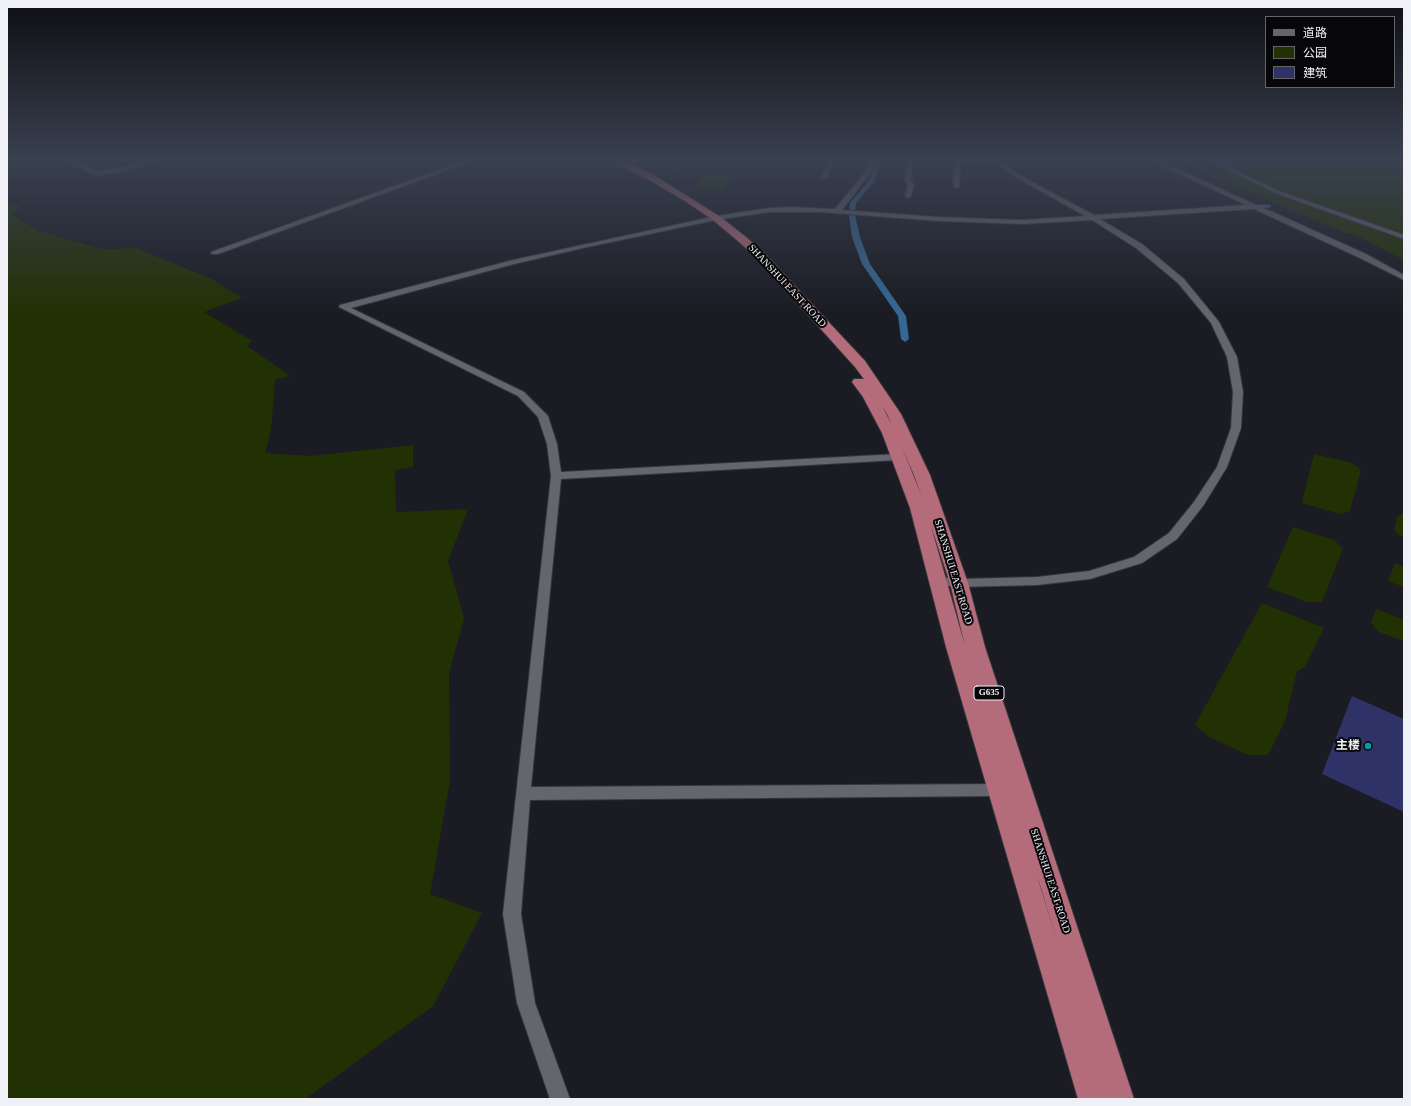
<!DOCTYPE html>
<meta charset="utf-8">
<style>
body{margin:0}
#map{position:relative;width:1411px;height:1106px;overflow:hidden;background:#1b1c23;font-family:"Times New Roman","Noto Sans SC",serif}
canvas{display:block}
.frame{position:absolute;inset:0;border:8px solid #f0f1f6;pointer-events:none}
.legend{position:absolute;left:1265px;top:16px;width:130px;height:72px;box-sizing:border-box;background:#070709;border:1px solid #646568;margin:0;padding:5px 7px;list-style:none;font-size:12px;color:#f0f1f6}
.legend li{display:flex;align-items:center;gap:8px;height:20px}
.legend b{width:20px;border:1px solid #646568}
</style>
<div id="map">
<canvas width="1411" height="1106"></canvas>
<div class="frame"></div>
<ul class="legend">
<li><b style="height:5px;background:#64656d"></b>道路</li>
<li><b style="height:11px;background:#223103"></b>公园</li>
<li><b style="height:11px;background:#2f3267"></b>建筑</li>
</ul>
</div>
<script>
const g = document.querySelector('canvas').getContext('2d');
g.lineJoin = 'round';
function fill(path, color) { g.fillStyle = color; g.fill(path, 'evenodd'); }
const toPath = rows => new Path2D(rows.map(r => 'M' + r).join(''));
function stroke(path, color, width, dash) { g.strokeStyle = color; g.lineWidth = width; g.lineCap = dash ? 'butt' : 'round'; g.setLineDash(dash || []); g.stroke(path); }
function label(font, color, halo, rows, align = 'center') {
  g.font = font + ' "Times New Roman","Noto Sans SC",serif'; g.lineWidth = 4; g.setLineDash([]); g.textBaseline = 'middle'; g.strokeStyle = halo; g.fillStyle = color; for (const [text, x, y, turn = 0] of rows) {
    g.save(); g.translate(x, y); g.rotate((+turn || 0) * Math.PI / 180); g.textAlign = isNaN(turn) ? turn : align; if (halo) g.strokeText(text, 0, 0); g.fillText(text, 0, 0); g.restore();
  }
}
const green = toPath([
 [657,159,662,159,659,162,659,164,670,167,683,166,691,159,698,159,688,168,674,170,655,166,653,165,654,162],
 [1175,159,1404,159,1404,260,1357,236,1346,233,1281,206],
 [707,171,736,174,722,191,692,189],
 [7,202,21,207,10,214,39,231,105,250,133,247,212,279,242,298,204,312,252,341,247,346,290,376,275,380,271,430,265,453,311,456,413,445,413,467,395,470,396,512,468,509,448,561,464,618,449,674,450,780,430,894,482,913,433,1006,305,1099,7,1099],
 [1314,454,1352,463,1361,470,1350,511,1340,514,1302,503],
 [1404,512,1404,537,1397,534,1394,529,1397,517],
 [1293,527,1334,540,1343,548,1322,602,1307,602,1267,587],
 [1395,563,1404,566,1404,587,1388,581],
 [1262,603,1324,628,1305,667,1297,671,1285,721,1268,755,1248,755,1209,737,1195,725],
 [1376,609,1404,620,1404,641,1379,632,1371,623]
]);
const canal = toPath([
 [872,159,878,159,880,165,874,182,856,203,855,215,860,237,870,264,906,316,909,339,905,342,901,339,898,316,862,264,852,237,849,215,850,203,868,182,874,165,872,159]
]);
const building = toPath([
 [1352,696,1404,719,1404,812,1322,774]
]);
const minor = toPath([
 [63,159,71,159,94,170,99,171,121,168,153,159,164,159,121,172,99,175,90,173,63,159],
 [469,159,478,159,218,254,212,254,211,252,469,159],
 [632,159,641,159,622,167,617,166,632,159],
 [829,159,835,159,827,178,822,179,821,178,829,159],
 [867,159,873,159,874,161,871,172,842,210,938,217,1023,220,1085,216,1017,178,994,163,961,162,959,187,954,188,953,175,955,161,937,159,997,159,1021,176,1094,215,1246,205,1147,159,1156,159,1256,205,1270,205,1270,207,1264,208,1366,254,1404,275,1404,280,1360,258,1254,209,1100,219,1142,244,1184,279,1219,322,1237,357,1243,392,1241,428,1227,467,1203,506,1177,539,1142,563,1090,579,1037,585,959,587,939,585,935,584,933,581,935,578,939,577,959,579,1037,577,1089,571,1134,557,1169,533,1194,502,1217,467,1231,428,1233,392,1227,357,1211,323,1178,283,1136,248,1092,220,1023,224,938,221,821,212,769,212,716,220,583,248,514,264,351,308,524,392,548,416,557,444,561,472,898,454,903,457,898,460,561,479,531,787,999,784,1005,785,1007,790,1005,795,999,796,530,800,521,914,535,1003,570,1099,550,1099,517,1003,503,914,551,476,547,444,538,417,518,396,339,307,340,305,513,260,716,216,769,208,792,207,835,209,865,172,867,159],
 [907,159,913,159,911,180,914,186,911,196,908,198,905,196,908,186,905,180,907,159],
 [1205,159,1213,159,1279,191,1404,235,1404,239,1275,193,1205,159]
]);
const highway = toPath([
 [609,159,620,159,657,177,719,216,746,237,765,254,865,361,901,414,930,475,968,583,985,647,1134,1099,1078,1099,946,647,910,508,882,433,863,397,852,382,854,379,864,379,855,367,757,258,738,241,713,220,685,201,651,181,609,159],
 [882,406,887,414,892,425,882,406],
 [902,447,914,475,922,497,902,447],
 [930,523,950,583,965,646,930,523],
 [1036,873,1041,888,1058,944,1036,873]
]);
const markers = [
 [1368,746,4,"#0f9aa8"]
];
const shields = [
 [989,693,30]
];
const shieldNames = [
 ["G635",989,693]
];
const streetNames = [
 ["SHANSHUI EAST ROAD",787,286,47],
 ["SHANSHUI EAST ROAD",953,572,73],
 ["SHANSHUI EAST ROAD",1050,881,72]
];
const nearPoinames = [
 ["主楼",1360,746]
];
fill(green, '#223103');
fill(canal, '#356794');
fill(building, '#2f3267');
stroke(minor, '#35363b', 2);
stroke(highway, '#35363b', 2);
fill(minor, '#64656d');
fill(highway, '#b46c7a');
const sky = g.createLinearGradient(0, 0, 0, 314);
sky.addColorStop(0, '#0f0f13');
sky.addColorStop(0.51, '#394050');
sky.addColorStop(1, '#39405000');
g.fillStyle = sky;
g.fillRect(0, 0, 1411, 314);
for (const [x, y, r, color] of markers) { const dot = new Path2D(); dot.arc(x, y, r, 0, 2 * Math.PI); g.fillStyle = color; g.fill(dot); stroke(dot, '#070709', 1.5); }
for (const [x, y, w] of shields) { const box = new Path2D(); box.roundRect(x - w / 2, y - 7, w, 14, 3); g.fillStyle = '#070709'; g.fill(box); stroke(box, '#f0f1f6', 1); }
label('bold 9px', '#f0f1f6', null, shieldNames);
label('10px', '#f0f1f6', '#070709', streetNames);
label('bold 12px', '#f0f1f6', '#070709', nearPoinames, 'right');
</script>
